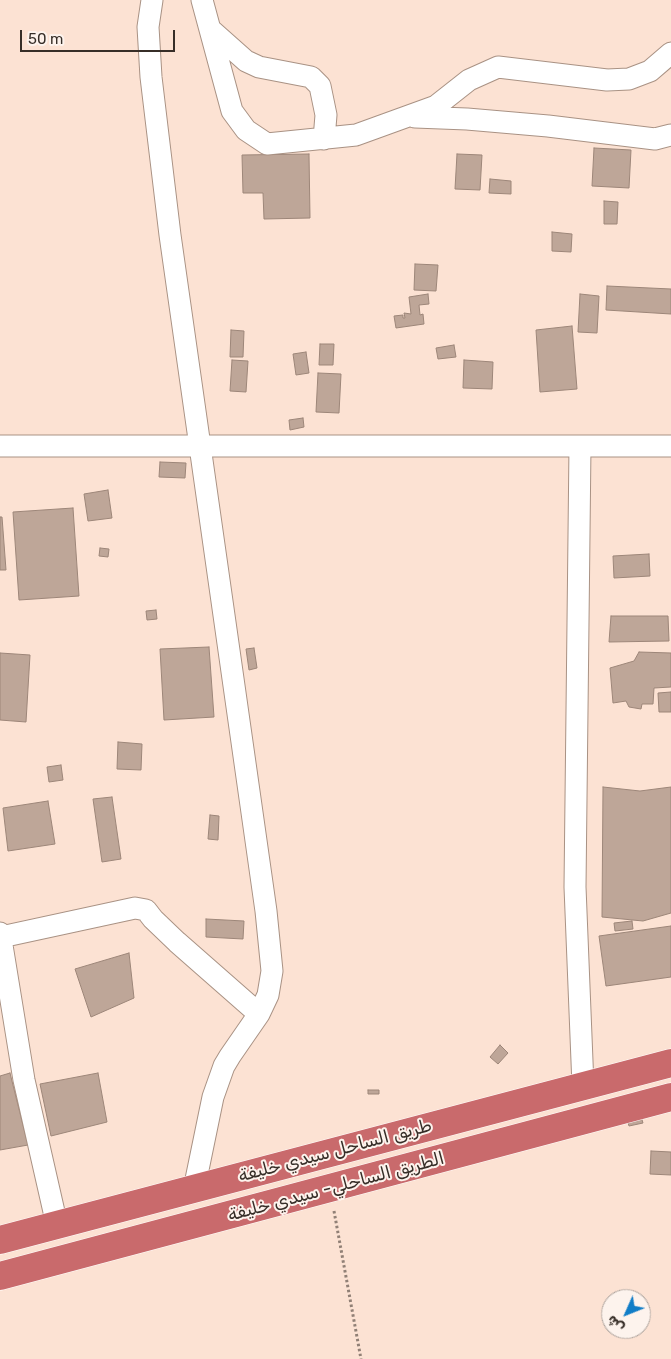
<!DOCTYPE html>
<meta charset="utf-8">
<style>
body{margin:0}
#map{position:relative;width:671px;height:1359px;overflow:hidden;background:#fce2d3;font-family:Rubik,Cairo,sans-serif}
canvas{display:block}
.north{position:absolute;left:601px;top:1289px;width:50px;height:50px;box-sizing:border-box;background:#fdf3ed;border:1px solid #aea49e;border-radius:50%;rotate:226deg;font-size:14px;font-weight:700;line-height:20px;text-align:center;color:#372e28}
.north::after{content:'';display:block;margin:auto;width:18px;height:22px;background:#117dc7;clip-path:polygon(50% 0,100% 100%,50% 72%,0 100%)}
.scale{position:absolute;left:20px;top:30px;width:155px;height:22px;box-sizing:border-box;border:2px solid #372e28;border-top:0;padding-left:6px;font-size:15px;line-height:18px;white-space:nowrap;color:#372e28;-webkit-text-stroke:4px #fdf3ed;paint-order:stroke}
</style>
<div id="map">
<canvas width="671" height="1359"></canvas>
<div class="north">ش</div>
<div class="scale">50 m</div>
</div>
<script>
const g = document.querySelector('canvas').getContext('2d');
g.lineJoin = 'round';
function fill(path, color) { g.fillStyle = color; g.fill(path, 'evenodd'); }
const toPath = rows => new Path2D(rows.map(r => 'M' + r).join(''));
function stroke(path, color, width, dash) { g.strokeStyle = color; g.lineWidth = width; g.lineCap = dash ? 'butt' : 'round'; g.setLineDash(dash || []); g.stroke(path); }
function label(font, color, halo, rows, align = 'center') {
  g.font = font + ' Rubik,Cairo,sans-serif'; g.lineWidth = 4; g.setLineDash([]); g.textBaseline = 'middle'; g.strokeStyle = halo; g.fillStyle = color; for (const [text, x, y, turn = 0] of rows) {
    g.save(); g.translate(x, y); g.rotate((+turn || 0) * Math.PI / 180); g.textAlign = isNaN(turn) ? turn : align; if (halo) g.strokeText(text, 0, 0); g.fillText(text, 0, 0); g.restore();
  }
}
const building = toPath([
 [594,148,631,150,629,188,592,186,594,148],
 [309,154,310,218,264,219,263,193,243,193,242,155,309,154],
 [457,154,482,155,480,190,455,189,457,154],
 [490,179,511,181,511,194,489,193,490,179],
 [604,201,618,202,617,224,604,224,604,201],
 [552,232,572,234,571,252,552,251,552,232],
 [415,264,438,265,436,291,414,290,415,264],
 [607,286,671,289,671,314,606,310,607,286],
 [428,294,429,304,419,305,420,315,423,314,424,324,396,328,394,316,403,315,403,318,405,318,404,313,411,314,409,297,428,294],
 [580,294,599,296,597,333,578,332,580,294],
 [572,326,577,389,540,392,536,330,572,326],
 [231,330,244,331,243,357,230,357,231,330],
 [320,344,334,344,333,365,319,365,320,344],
 [454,345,456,357,438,359,436,348,454,345],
 [306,352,309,373,296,375,293,354,306,352],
 [232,360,248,361,246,392,230,391,232,360],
 [464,360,493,362,492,389,463,388,464,360],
 [318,373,341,374,339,413,316,412,318,373],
 [303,418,304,427,290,430,289,420,303,418],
 [160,462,186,463,185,478,159,477,160,462],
 [108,490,112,518,88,521,84,494,108,490],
 [73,508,79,596,19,600,13,512,73,508],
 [0,517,2,517,6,570,0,570,0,517],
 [100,548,109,549,108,557,99,556,100,548],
 [649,554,650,576,614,578,613,556,649,554],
 [156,610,157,619,147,620,146,611,156,610],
 [611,616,668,616,669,641,609,642,611,616],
 [209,647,214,717,164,720,160,649,209,647],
 [254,648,257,668,249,670,246,649,254,648],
 [639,652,671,653,671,687,654,688,653,704,642,704,641,709,629,707,626,701,613,703,610,668,634,661,639,652],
 [0,653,30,655,26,722,0,720,0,653],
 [671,692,671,712,659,712,658,693,671,692],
 [118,742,142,744,141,770,117,769,118,742],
 [61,765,63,780,49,782,47,767,61,765],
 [603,787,640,791,671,787,671,913,643,921,602,917,603,787],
 [112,797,121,859,102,862,93,799,112,797],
 [48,801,55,844,8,851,3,808,48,801],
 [210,815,219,816,218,840,208,839,210,815],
 [206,919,244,921,243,939,206,937,206,919],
 [632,921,633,929,615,931,614,923,632,921],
 [671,926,671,977,606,986,599,936,671,926],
 [129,953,134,998,91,1017,75,969,129,953],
 [500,1045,508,1053,498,1064,490,1057,500,1045],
 [10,1073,28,1145,0,1150,0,1076,10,1073],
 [98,1073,107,1122,51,1136,40,1084,98,1073],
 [368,1090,379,1090,379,1094,368,1094,368,1090],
 [640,1113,643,1123,629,1126,626,1116,640,1113],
 [651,1151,671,1152,671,1175,650,1174,651,1151]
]);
const path = toPath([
 [334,1211,361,1359]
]);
const minor = toPath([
 [152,0,148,27,151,77,170,235,266,911,272,971,268,995,259,1014,230,1056,224,1066,213,1097,194,1189],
 [202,0,232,111,246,130,267,144,356,135,436,106,469,80,498,67,607,80,629,79,650,71,671,53],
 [210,29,246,61,259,67,311,77,320,86,326,115,324,139],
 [415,117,467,119,548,126,655,139,671,135],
 [0,446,671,446],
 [580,446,575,887,583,1086],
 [0,933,24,1080,57,1225],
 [1,937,135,908,146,910,153,919,177,942,259,1014]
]);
const highway = toPath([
 [0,1240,671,1063],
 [0,1276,671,1097]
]);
const streetNames = [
 ["طريق الساحل سيدي خليفة",335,1151,-15],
 ["الطريق الساحلي- سيدي خليفة",336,1187,-15]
];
fill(building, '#bea698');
stroke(building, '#9d8679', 1);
stroke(minor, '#a99284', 23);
stroke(highway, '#fff', 29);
stroke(path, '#918076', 3, [2.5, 2.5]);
stroke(minor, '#fff', 21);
stroke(highway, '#c96a6c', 28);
label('18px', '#372e28', '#fdf3ed', streetNames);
</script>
